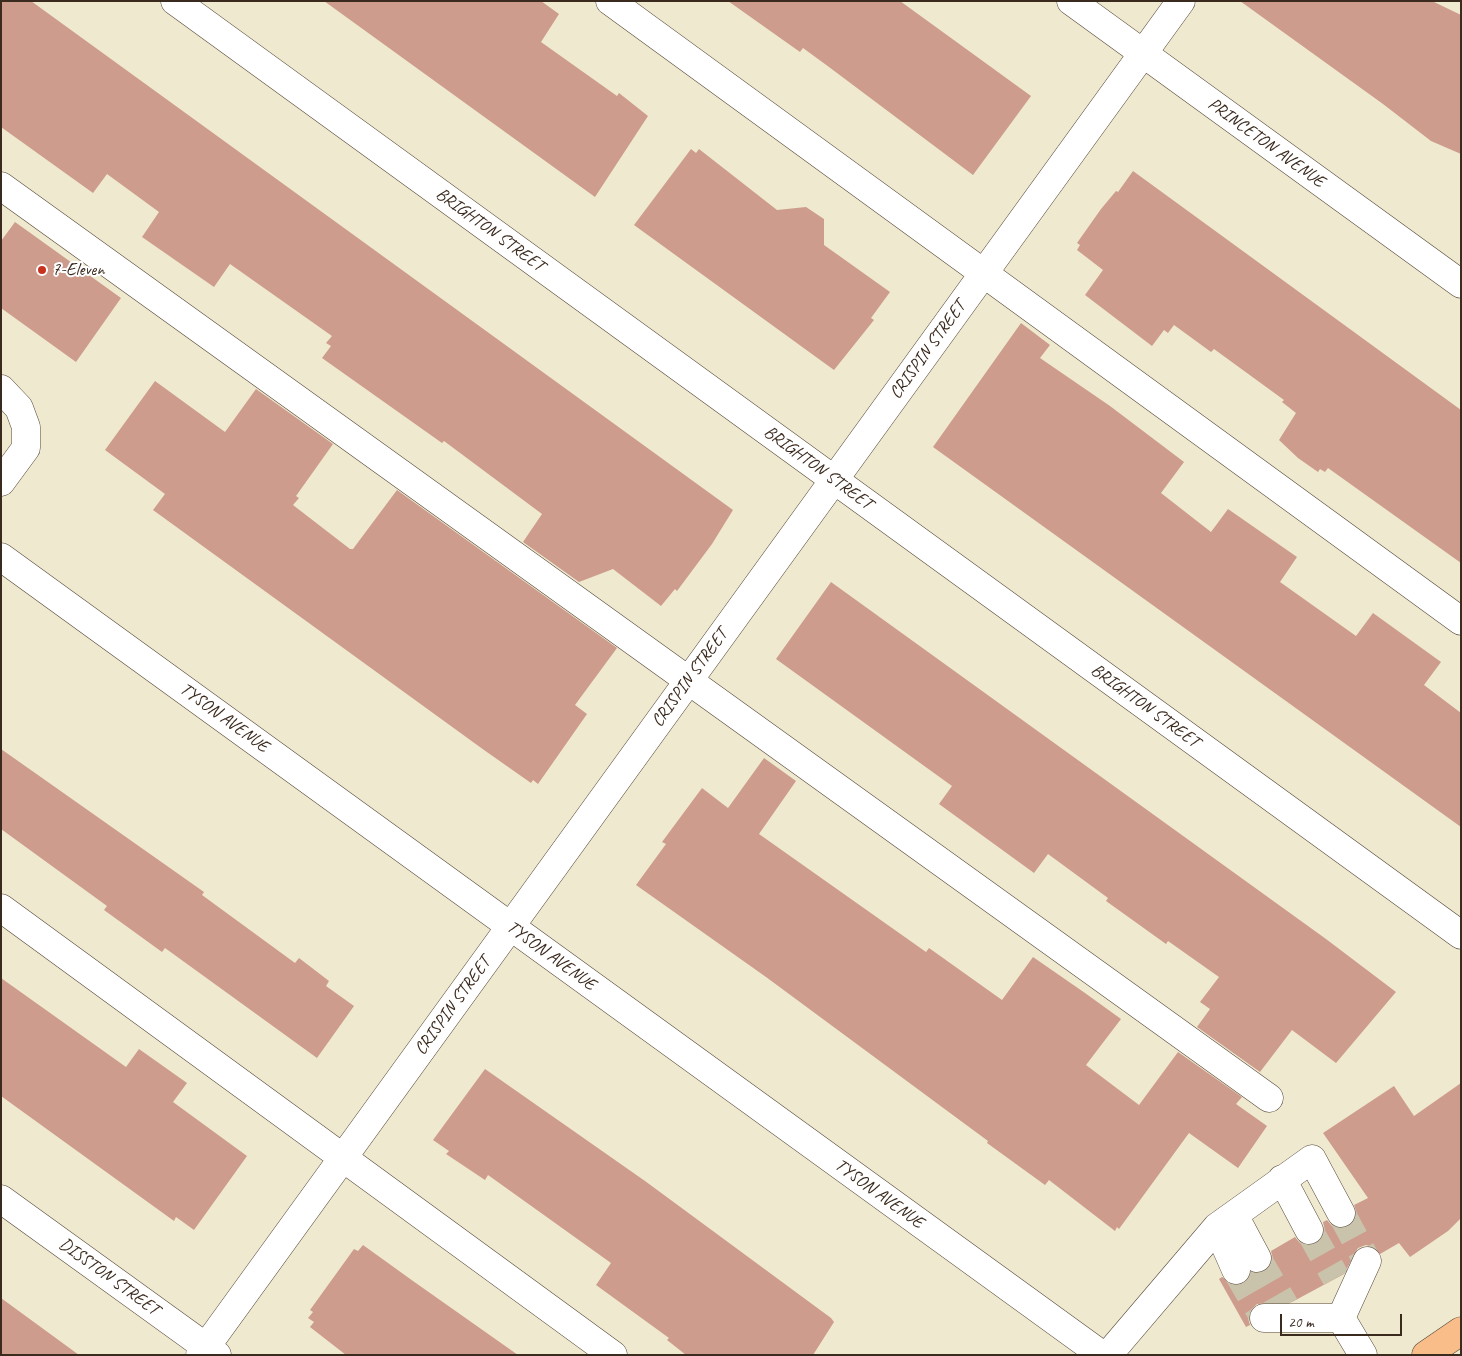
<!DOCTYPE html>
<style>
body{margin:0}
#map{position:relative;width:1462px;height:1356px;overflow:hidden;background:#eee9cf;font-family:Caveat,sans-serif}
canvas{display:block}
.frame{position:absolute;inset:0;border:2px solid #3b2a1e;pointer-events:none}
.scale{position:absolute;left:1280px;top:1314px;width:122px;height:22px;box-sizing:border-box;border:2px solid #3b2a1e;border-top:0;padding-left:6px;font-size:15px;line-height:18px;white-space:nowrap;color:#3b2a1e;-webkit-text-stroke:4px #fff;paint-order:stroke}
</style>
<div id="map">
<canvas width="1462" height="1356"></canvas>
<div class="frame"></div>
<div class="scale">20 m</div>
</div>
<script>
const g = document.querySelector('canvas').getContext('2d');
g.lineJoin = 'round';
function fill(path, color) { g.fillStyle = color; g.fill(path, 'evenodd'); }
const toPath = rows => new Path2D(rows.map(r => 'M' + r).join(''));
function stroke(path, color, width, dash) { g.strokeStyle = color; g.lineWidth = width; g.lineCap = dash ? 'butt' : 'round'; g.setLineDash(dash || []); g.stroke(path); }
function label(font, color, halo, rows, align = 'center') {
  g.font = font + ' Caveat,sans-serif'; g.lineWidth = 4; g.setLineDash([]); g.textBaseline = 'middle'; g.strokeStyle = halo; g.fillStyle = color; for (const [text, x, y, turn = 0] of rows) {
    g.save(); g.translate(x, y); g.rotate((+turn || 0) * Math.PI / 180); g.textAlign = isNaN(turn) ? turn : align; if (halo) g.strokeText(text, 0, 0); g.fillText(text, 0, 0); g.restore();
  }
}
const building = toPath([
 [1,1,31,1,733,510,712,544,677,591,675,589,661,606,613,569,579,582,523,542,542,514,444,441,442,443,322,358,331,346,326,343,332,336,230,264,214,287,142,237,159,212,107,174,93,193,1,127],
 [324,1,541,1,559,14,541,42,617,96,619,93,648,116,595,197],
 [728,1,900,1,1031,96,973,175,829,67,803,48,800,52],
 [1240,1,1432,1,1461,15,1461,154,1431,141,1383,104],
 [691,149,696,153,699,149,777,210,806,207,824,219,824,245,890,292,871,318,874,320,834,370,634,225],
 [1133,171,1461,410,1461,563,1328,468,1325,472,1320,469,1318,472,1298,458,1279,440,1296,413,1282,402,1284,400,1214,349,1211,352,1174,325,1168,333,1164,330,1152,346,1085,295,1103,270,1077,250,1080,245,1077,243,1101,209,1116,191,1118,192],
 [15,222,121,298,76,362,1,308,1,241],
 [1021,323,1050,345,1040,358,1110,406,1184,462,1161,493,1211,532,1228,509,1297,557,1280,582,1356,636,1373,613,1441,662,1424,685,1461,713,1461,827,933,447],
 [155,381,225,432,256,389,333,444,296,496,299,498,293,505,350,549,353,549,397,490,617,648,575,705,587,714,538,784,533,780,531,783,484,750,153,510,165,494,105,450],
 [831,582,1326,939,1396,992,1336,1063,1292,1030,1260,1072,1197,1027,1210,1009,1200,1002,1219,977,1168,941,1166,944,1106,901,1108,898,1048,854,1034,873,939,804,952,786,776,659],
 [1,749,204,892,202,895,295,963,299,958,329,981,326,986,354,1006,317,1058,165,948,162,952,104,910,107,906,1,829],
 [764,758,796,781,759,834,926,952,929,948,1002,1000,1033,957,1085,993,1121,1019,1086,1065,1139,1105,1178,1052,1242,1097,1236,1104,1267,1126,1238,1168,1189,1133,1119,1229,1117,1227,1115,1231,1049,1180,1045,1185,987,1143,988,1141,766,977,636,885,666,844,662,842,702,788,728,808],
 [1,978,126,1067,139,1049,187,1083,173,1102,247,1156,194,1230,176,1217,174,1221,1,1096],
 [485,1069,645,1181,831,1318,834,1322,813,1355,686,1355,667,1340,669,1338,596,1285,611,1263,488,1175,485,1180,446,1154,449,1151,433,1140],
 [1461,1083,1461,1218,1448,1231,1410,1257,1399,1243,1380,1254,1373,1247,1366,1245,1358,1248,1344,1274,1292,1302,1257,1304,1250,1311,1248,1318,1250,1325,1246,1327,1219,1279,1222,1277,1234,1285,1243,1284,1248,1280,1251,1272,1264,1272,1270,1267,1273,1259,1271,1251,1295,1237,1300,1243,1308,1246,1317,1244,1322,1238,1325,1231,1323,1222,1327,1220,1332,1226,1340,1229,1349,1226,1354,1221,1357,1214,1354,1205,1368,1198,1323,1133,1394,1086,1414,1116],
 [363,1245,413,1281,518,1355,346,1355,310,1327,314,1322,308,1318,313,1312,310,1310,354,1249,358,1251],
 [1,1298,79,1355,1,1355]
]);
const minorTunnel = toPath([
 [1341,1213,1367,1261],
 [1309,1230,1336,1278],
 [1257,1258,1285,1306],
 [1236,1270,1264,1318]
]);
const minor = toPath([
 [175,1,1461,935],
 [610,1,1461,621],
 [1071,1,1461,284],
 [1,186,1269,1098],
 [1,389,19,408,26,427,26,448,1,482],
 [1,557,1102,1355],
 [1,908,613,1355],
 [1282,1179,1309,1230],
 [1,1199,217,1355],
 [1234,1215,1257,1258],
 [1217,1227,1236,1270],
 [1264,1318,1341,1318],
 [200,1355,1181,1],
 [1108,1355,1217,1227,1312,1159,1341,1213],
 [1363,1355,1341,1318,1367,1261]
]);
const major = toPath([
 [1426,1355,1461,1331]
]);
const markers = [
 [42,270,5,"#c8321e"]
];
const streetNames = [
 ["PRINCETON AVENUE",1266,143,36],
 ["BRIGHTON STREET",490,230,36],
 ["CRISPIN STREET",928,350,-54],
 ["BRIGHTON STREET",818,468,36],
 ["CRISPIN STREET",690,678,-54],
 ["BRIGHTON STREET",1145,706,36],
 ["TYSON AVENUE",224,718,36],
 ["TYSON AVENUE",551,956,36],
 ["CRISPIN STREET",453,1006,-54],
 ["TYSON AVENUE",879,1194,36],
 ["DISSTON STREET",109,1277,36]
];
const poiNames = [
 ["7-Eleven",52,270]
];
fill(building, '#ce9c8d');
stroke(minorTunnel, '#cac3ac', 28, [28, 14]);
stroke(minor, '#564739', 29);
stroke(major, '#564739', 29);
stroke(minor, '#fff', 28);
stroke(major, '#f8bd89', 28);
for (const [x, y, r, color] of markers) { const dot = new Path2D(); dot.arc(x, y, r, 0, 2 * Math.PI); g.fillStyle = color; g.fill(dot); stroke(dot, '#fff', 2); }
label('18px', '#3b2a1e', '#fff', streetNames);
label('18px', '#3b2a1e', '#fff', poiNames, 'left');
</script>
